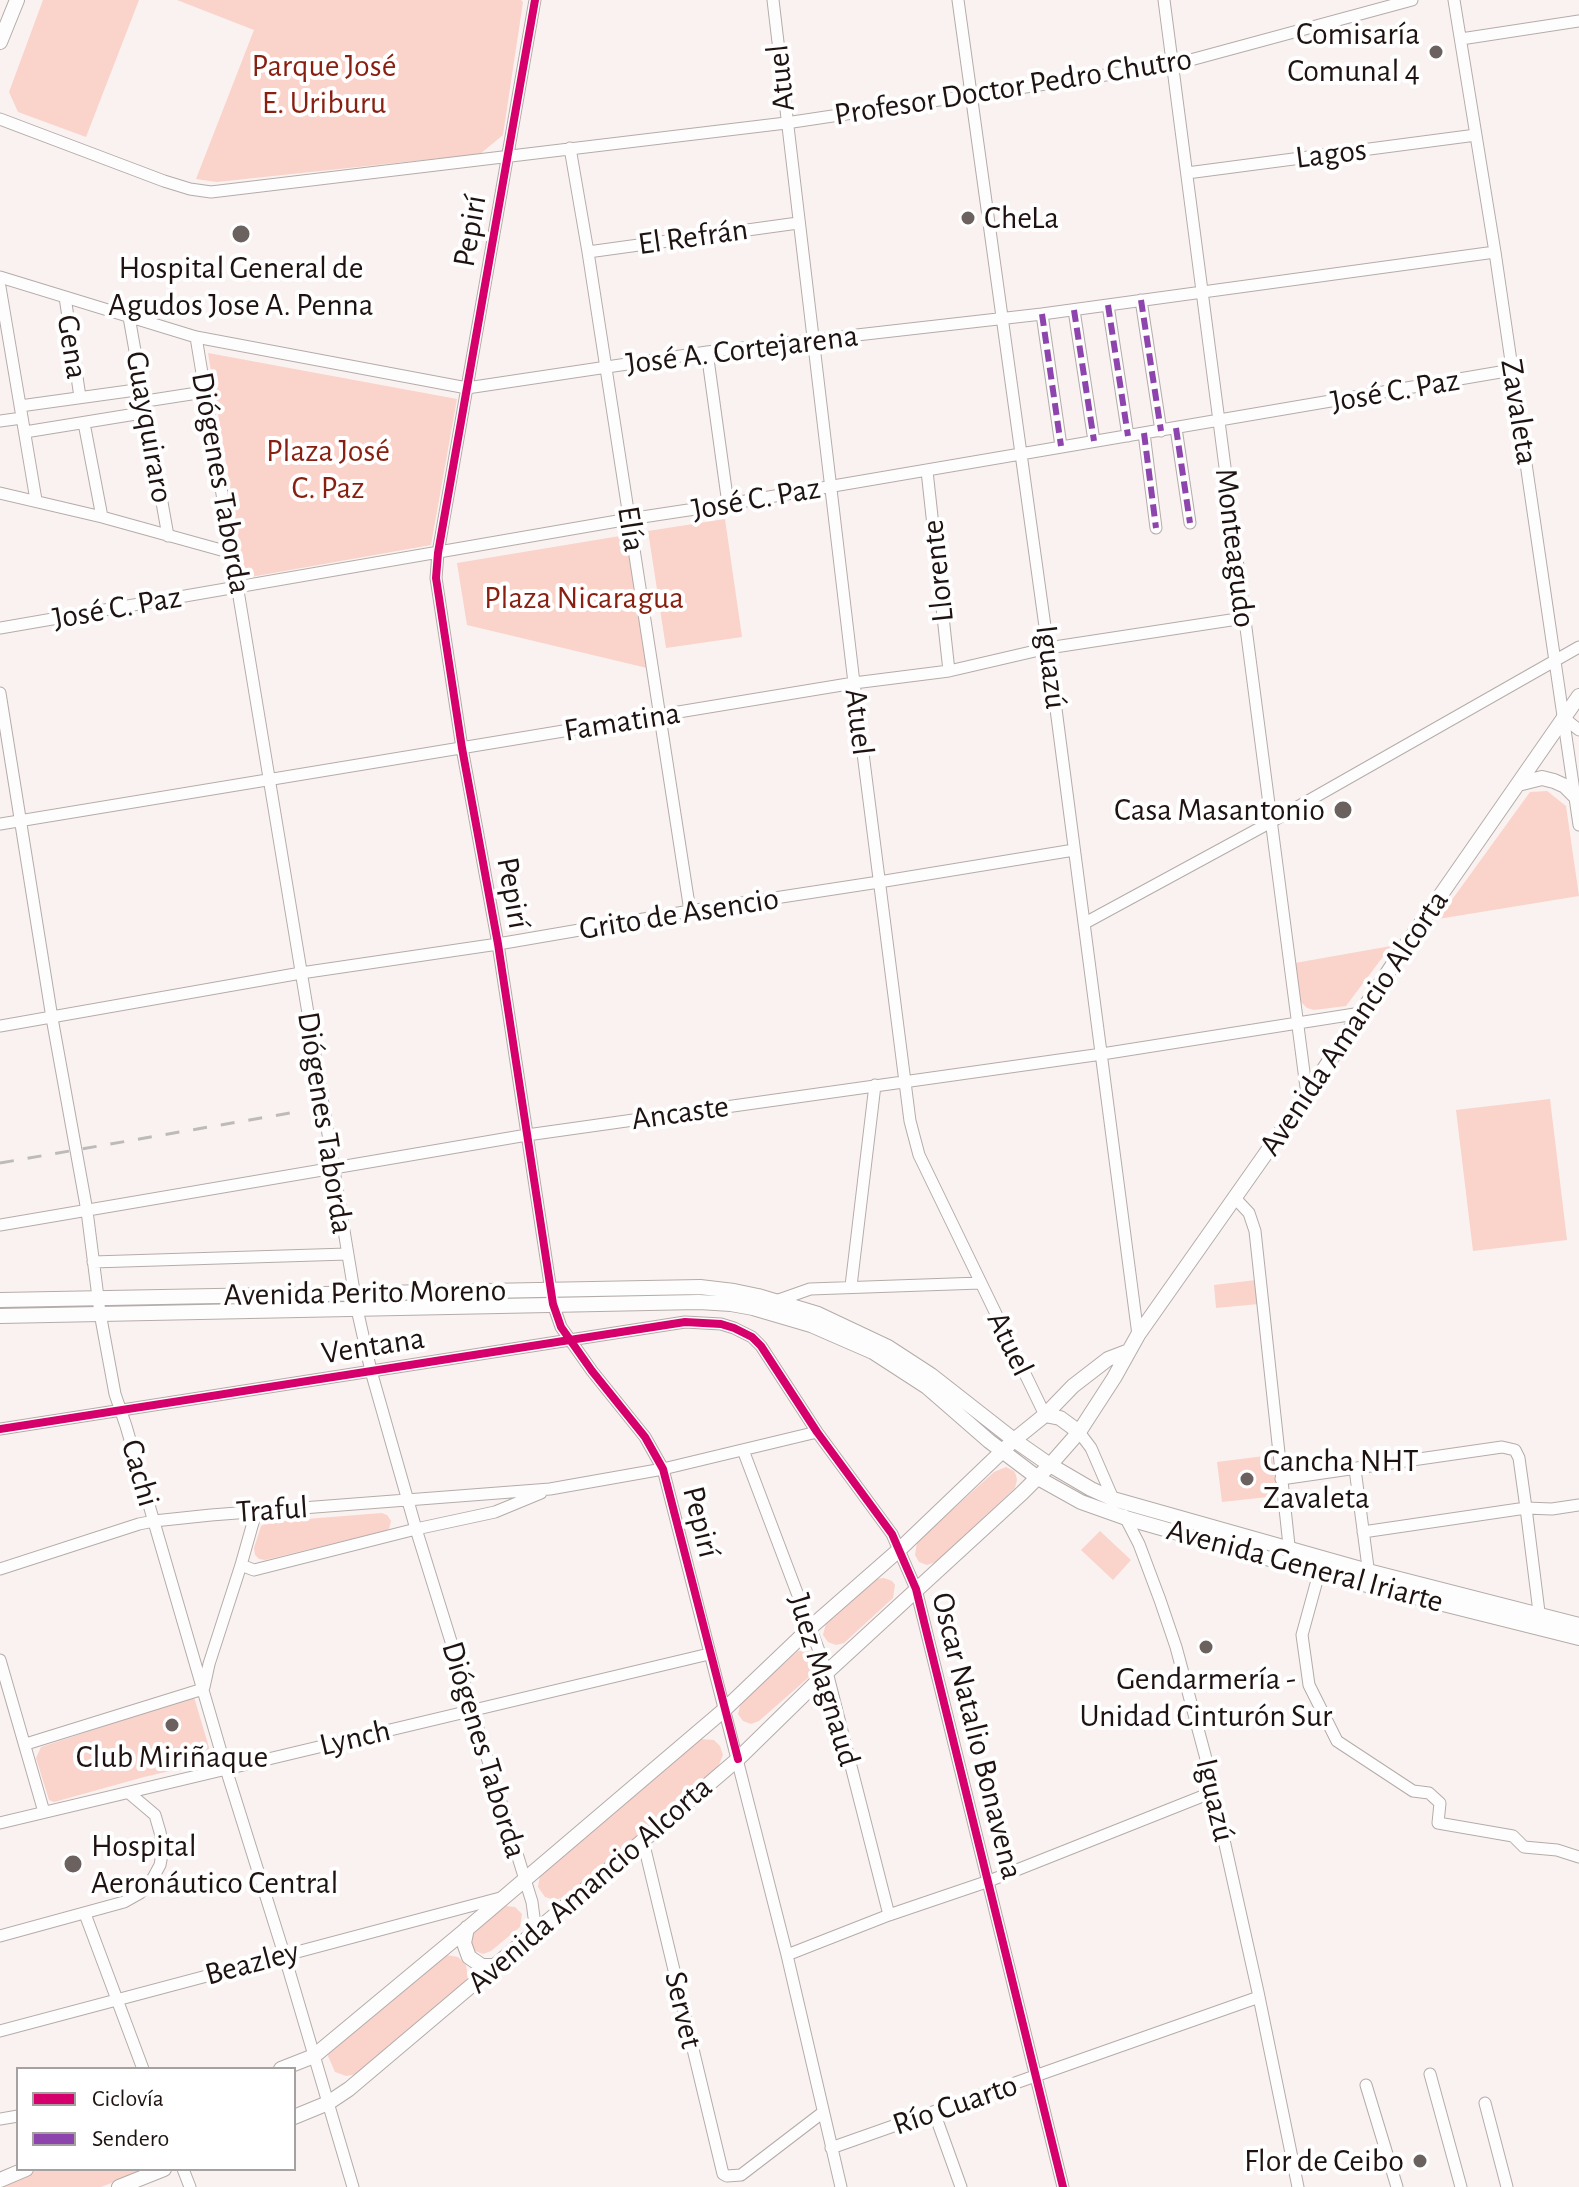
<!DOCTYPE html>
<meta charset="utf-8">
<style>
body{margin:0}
#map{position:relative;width:1579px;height:2187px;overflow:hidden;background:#faf2f0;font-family:"Alegreya Sans",sans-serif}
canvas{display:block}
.legend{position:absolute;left:16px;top:2067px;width:280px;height:104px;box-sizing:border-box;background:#fff;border:2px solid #a5a1a0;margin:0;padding:10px 14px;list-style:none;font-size:24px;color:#1e1311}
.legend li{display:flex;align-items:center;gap:16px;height:40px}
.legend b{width:40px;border:2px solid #a5a1a0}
</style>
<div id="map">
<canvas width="1579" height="2187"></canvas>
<ul class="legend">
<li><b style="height:10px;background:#d6006c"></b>Ciclovía</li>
<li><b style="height:10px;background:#8e44ad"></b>Sendero</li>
</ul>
</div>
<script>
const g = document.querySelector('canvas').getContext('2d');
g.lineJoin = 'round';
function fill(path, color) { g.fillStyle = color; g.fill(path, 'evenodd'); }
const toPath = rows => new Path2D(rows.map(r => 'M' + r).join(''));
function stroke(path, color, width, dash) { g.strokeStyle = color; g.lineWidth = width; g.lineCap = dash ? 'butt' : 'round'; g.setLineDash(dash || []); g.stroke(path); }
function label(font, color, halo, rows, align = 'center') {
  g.font = font + ' "Alegreya Sans",sans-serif'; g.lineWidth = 8; g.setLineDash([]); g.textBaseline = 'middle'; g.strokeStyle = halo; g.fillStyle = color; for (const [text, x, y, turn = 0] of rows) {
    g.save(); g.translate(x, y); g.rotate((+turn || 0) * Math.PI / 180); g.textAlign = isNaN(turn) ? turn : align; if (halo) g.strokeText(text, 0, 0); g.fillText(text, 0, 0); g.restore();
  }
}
const green = toPath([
 [43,0,139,0,86,137,18,112,9,92],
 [177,0,521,0,523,2,503,135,480,154,217,182,196,179,254,30],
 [208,353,457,399,431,545,245,578],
 [725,519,742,637,666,648,648,531],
 [632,534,647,668,467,625,457,563],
 [1547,791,1566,806,1579,896,1438,919,1530,792],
 [1391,946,1346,1006,1314,1010,1307,1008,1301,1002,1295,963],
 [1550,1099,1567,1240,1473,1251,1456,1110],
 [1256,1280,1259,1304,1216,1308,1214,1285],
 [1272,1455,1277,1496,1222,1502,1217,1462],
 [1006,1467,1014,1471,1016,1475,1017,1480,1015,1488,936,1562,927,1565,919,1562,915,1555,917,1542,994,1472],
 [382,1513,387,1515,391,1521,389,1529,384,1531,265,1560,259,1559,255,1555,254,1548,261,1526,268,1522],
 [1100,1531,1131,1560,1113,1580,1081,1550],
 [884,1578,892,1581,895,1585,893,1598,844,1643,836,1645,828,1642,823,1635,826,1623,875,1579],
 [807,1650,815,1654,818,1662,816,1671,759,1721,751,1724,743,1721,738,1714,741,1702,798,1651],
 [194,1697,213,1761,144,1777,54,1802,49,1800,36,1758,41,1747],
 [701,1739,714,1740,720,1746,723,1755,718,1767,564,1897,555,1900,545,1897,538,1887,540,1875],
 [506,1906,515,1907,522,1914,520,1927,491,1951,483,1954,475,1951,470,1944,473,1932],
 [447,1955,458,1957,466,1965,468,1976,465,1982,357,2074,346,2076,335,2072,328,2056,329,2051,442,1956],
 [40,2169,148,2169,101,2187,0,2187,0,2185]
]);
const minor = toPath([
 [535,0,438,553,436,578,438,591,462,748,498,944,553,1304,561,1327,592,1371,645,1437,663,1469,787,1955,841,2187],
 [773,0,854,683,910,1121,919,1155,1045,1415],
 [958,0,1048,648,1138,1335],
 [1164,0,1307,1095],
 [1454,0,1495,252,1579,825],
 [1461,39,1579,21],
 [0,119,164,181,190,189,211,192,786,123,1172,65,1412,0],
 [570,148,588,252,690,911],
 [1187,173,1476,135],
 [588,252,798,223],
 [0,277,196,337,467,388,707,352,1042,314,1495,252],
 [0,287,36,500],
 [65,297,80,397],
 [1141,300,1161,431],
 [1108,305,1128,436],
 [1074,310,1094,441],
 [1042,314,1061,446],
 [129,317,168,536],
 [196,337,357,1309,371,1371,416,1529,532,1902,535,1925,531,1937],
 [707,352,728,504],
 [146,401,204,392],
 [20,406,143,389],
 [0,421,22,418],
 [84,423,102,517],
 [1176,428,1190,523],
 [25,432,148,412],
 [1144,433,1156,528],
 [927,471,949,671],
 [0,493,102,517,232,553],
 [0,628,629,519,728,504,1512,370],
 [0,693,52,1018,87,1211,100,1313,115,1394,126,1426,226,1769,284,1954,353,2187],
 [1564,718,1579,730],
 [0,824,854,683,949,671,1048,648,1244,618],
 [1085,923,1271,822,1579,647],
 [0,1026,301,973,498,944,690,911,879,882,1074,850],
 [1234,1197,1249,1213,1255,1231,1291,1564],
 [0,1225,527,1135,1102,1054,1361,1013],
 [93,1262,347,1254],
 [851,1286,875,1085],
 [776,1301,810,1289,980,1283],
 [0,1429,685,1322,721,1324,734,1328,752,1337,761,1346,817,1432,892,1534,916,1589,1063,2187],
 [1079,1432,1091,1448,1114,1501],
 [743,1450,827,1672,889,1915],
 [1355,1469,1369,1575],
 [1281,1479,1502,1447,1515,1450,1519,1458,1526,1508,1540,1620],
 [1124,1515,1139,1544,1160,1600,1176,1647,1205,1755,1258,1992,1298,2187],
 [1363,1532,1526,1508,1552,1509,1579,1505],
 [241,1565,254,1570,416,1529,495,1512,541,1493],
 [0,1569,139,1524,154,1521,211,1515,550,1489,663,1469,817,1432],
 [1319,1573,1302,1635,1309,1685,1337,1741,1413,1791,1429,1793,1440,1803,1438,1823,1513,1836,1524,1847,1557,1850,1579,1857],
 [0,1660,44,1812],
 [204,1687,209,1664,241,1565,256,1512],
 [26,1744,203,1689],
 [0,1823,709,1654],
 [643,1841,723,2174,727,2176,741,2175,822,2113],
 [85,1914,143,2069],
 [0,1936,124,1902,140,1893,153,1878,160,1865,163,1849,160,1832,155,1815,129,1793],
 [787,1955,889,1915,989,1881,1213,1792],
 [0,2031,504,1897],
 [1430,2074,1461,2187],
 [1366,2085,1397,2187],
 [1485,2103,1507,2187],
 [934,2112,961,2187],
 [0,2119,18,2116],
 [831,2148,1259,1997],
 [183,2169,190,2187]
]);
const major = toPath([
 [0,42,17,0],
 [1518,784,1542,778,1554,781,1565,786,1574,795],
 [0,1300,700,1287,734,1291,758,1296,818,1314,888,1347,931,1375,1014,1440,1050,1465,1091,1489,1113,1499,1368,1571,1579,1625],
 [0,1316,699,1302,731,1304,753,1308,811,1325,873,1352,927,1387,989,1441,1038,1478,1081,1502,1126,1518,1319,1573,1579,1638],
 [1045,1415,1060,1418,1079,1432],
 [467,1928,464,1943,469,1957,482,1966,497,1966],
 [281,2069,314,2056,468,1928,724,1710,811,1627,900,1549,1014,1440,1045,1415,1073,1386,1108,1359,1129,1351],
 [294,2117,328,2103,349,2089,626,1855,738,1759,827,1672,1022,1493,1050,1465,1079,1432,1114,1378,1138,1335,1307,1095,1406,945,1579,696],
 [0,2180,26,2169],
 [119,2187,164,2169]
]);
const rail = toPath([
 [0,1163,296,1112]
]);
const quiet = toPath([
 [1141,300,1161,431],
 [1108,305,1128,436],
 [1074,310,1094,441],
 [1042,314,1061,446],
 [1176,428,1190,523],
 [1144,433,1156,528]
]);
const cycleway = toPath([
 [535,0,438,553,436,578,438,591,462,748,498,944,553,1304,561,1327,592,1371,645,1437,663,1469,738,1759],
 [0,1429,685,1322,721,1324,734,1328,752,1337,761,1346,817,1432,892,1534,916,1589,1063,2187]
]);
const markers = [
 [1436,52,8,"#6b615f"],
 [968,218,8,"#6b615f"],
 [241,234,10,"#6b615f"],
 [1343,810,10,"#6b615f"],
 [1247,1479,8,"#6b615f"],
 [1206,1647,8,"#6b615f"],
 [172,1725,8,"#6b615f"],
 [73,1864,10,"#6b615f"],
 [1420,2161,8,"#6b615f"]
];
const poiNames = [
 ["Comisaría",1420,34],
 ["Comunal 4",1420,71],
 ["CheLa",984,218,"left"],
 ["Hospital General de",241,268,"center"],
 ["Agudos Jose A. Penna",241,305,"center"],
 ["Casa Masantonio",1325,810],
 ["Cancha NHT",1263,1461,"left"],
 ["Zavaleta",1263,1498,"left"],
 ["Gendarmería -",1206,1679,"center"],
 ["Unidad Cinturón Sur",1206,1716,"center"],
 ["Club Miriñaque",172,1757,"center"],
 ["Hospital",91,1846,"left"],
 ["Aeronáutico Central",91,1883,"left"],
 ["Flor de Ceibo",1404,2161]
];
const parkNames = [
 ["Parque José",324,66],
 ["E. Uriburu",324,103],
 ["Plaza José",328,451],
 ["C. Paz",328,488],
 ["Plaza Nicaragua",584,598]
];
const streetNames = [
 ["Atuel",781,78,-96],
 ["Profesor Doctor Pedro Chutro",1013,87,-9],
 ["Lagos",1331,154,-7],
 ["Pepirí",470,231,-80],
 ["El Refrán",693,237,-8],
 ["Gena",72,347,81],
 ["José A. Cortejarena",742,350,-7],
 ["José C. Paz",1395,391,-10],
 ["Zavaleta",1519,412,81],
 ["Guayquiraro",149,427,80],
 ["Diógenes Taborda",221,483,80],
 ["José C. Paz",756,499,-10],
 ["Elía",631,529,81],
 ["Monteagudo",1235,548,83],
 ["Llorente",938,571,-96],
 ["José C. Paz",117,608,-10],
 ["Iguazú",1051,667,83],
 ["Famatina",622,722,-9],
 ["Atuel",859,722,83],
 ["Pepirí",513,893,80],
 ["Grito de Asencio",679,914,-9],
 ["Avenida Amancio Alcorta",1354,1023,-56],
 ["Ancaste",680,1113,-8],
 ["Diógenes Taborda",325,1123,81],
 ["Avenida Perito Moreno",365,1293,-1],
 ["Atuel",1010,1344,64],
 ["Ventana",373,1346,-9],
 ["Cachi",140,1473,74],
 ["Traful",272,1510,-4],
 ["Pepirí",701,1522,76],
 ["Avenida General Iriarte",1305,1566,15],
 ["Juez Magnaud",824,1680,73],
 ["Oscar Natalio Bonavena",977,1736,76],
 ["Lynch",355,1738,-13],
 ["Diógenes Taborda",484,1750,73],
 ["Iguazú",1215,1800,77],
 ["Avenida Amancio Alcorta",590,1885,-41],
 ["Beazley",252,1963,-15],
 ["Servet",683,2010,77],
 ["Río Cuarto",955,2105,-19]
];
fill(green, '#fad3cb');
stroke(minor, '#b4acaa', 13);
stroke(major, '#b4acaa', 16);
stroke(minor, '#fefdfd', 11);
stroke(major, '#fefdfd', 14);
stroke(rail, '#bdbbba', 3, [14, 14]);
stroke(quiet, '#8e44ad', 6, [12, 6]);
stroke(cycleway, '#d6006c', 8);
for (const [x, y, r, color] of markers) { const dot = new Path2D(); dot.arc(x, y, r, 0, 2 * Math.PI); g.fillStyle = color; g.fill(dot); stroke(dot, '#fff', 3); }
label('32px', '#1e1311', '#fff', poiNames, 'right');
label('32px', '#891f10', '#fff', parkNames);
label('32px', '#1e1311', '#fff', streetNames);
</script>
